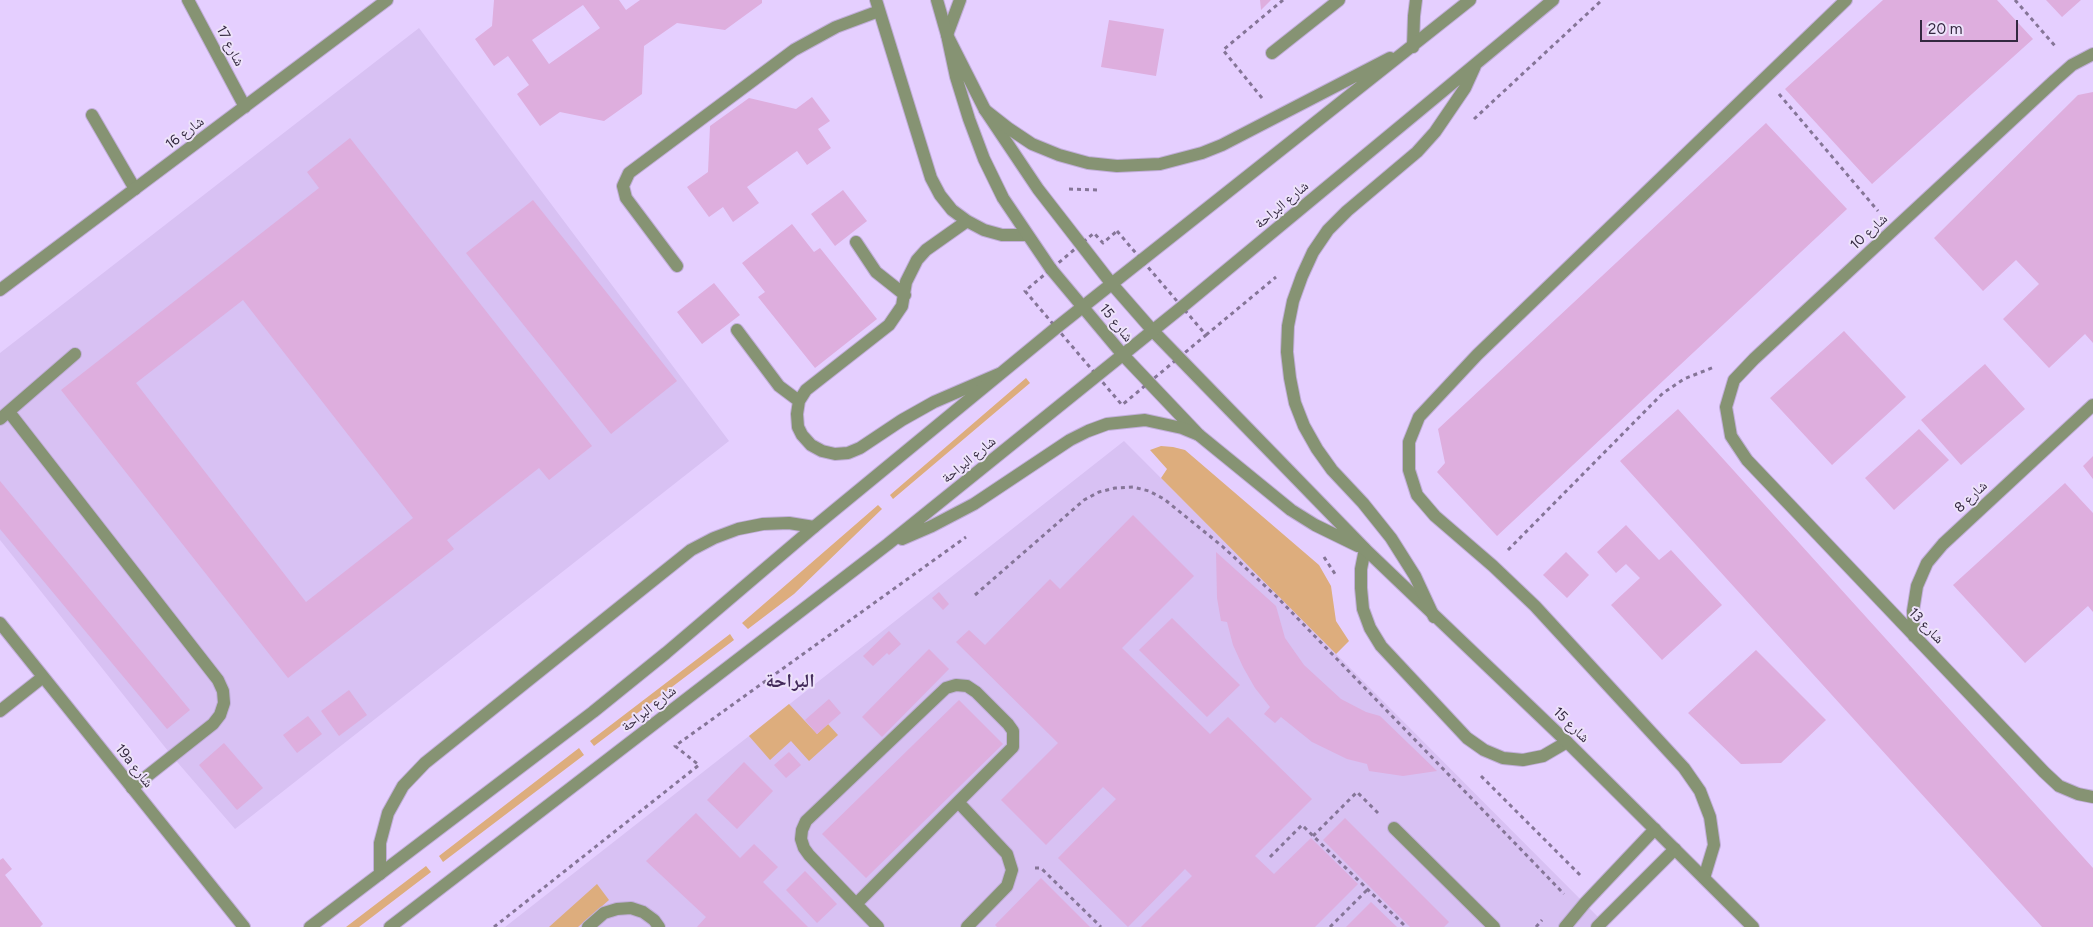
<!DOCTYPE html>
<meta charset="utf-8">
<style>
body{margin:0}
#map{position:relative;width:2093px;height:927px;overflow:hidden;background:#e5cfff;font-family:Figtree,sans-serif}
canvas{display:block}
.scale{position:absolute;left:1920px;top:20px;width:98px;height:22px;box-sizing:border-box;border:2px solid #33283f;border-top:0;padding-left:6px;font-size:15px;line-height:18px;white-space:nowrap;color:#33283f;-webkit-text-stroke:4px #ede2fa;paint-order:stroke}
</style>
<div id="map">
<canvas width="2093" height="927"></canvas>
<div class="scale">20 m</div>
</div>
<script>
const g = document.querySelector('canvas').getContext('2d');
g.lineJoin = 'round';
function fill(path, color) { g.fillStyle = color; g.fill(path, 'evenodd'); }
const toPath = rows => new Path2D(rows.map(r => 'M' + r).join(''));
function stroke(path, color, width, dash) { g.strokeStyle = color; g.lineWidth = width; g.lineCap = dash ? 'butt' : 'round'; g.setLineDash(dash || []); g.stroke(path); }
function label(font, color, halo, rows, align = 'center') {
  g.font = font + ' Figtree,"Noto Naskh Arabic",sans-serif'; g.lineWidth = 4; g.setLineDash([]); g.textBaseline = 'middle'; g.strokeStyle = halo; g.fillStyle = color; for (const [text, x, y, turn = 0] of rows) {
    g.save(); g.translate(x, y); g.rotate((+turn || 0) * Math.PI / 180); g.textAlign = isNaN(turn) ? turn : align; if (halo) g.strokeText(text, 0, 0); g.fillText(text, 0, 0); g.restore();
  }
}
const built = toPath([
 [419,28,729,441,235,829,172,756,0,540,0,353],
 [1124,441,1608,927,505,927,749,736]
]);
const green = toPath([
 [1026,378,1030,383,893,499,890,495],
 [1161,446,1173,447,1185,450,1319,565,1331,586,1336,621,1349,641,1336,654,1161,478,1167,469,1150,450],
 [878,505,882,509,794,594,748,629,742,623],
 [730,634,734,640,594,746,590,741],
 [789,704,817,734,828,724,838,735,809,761,791,741,770,760,749,736],
 [579,748,584,755,443,862,439,856],
 [426,866,431,872,359,927,346,927],
 [597,884,609,900,578,927,549,927]
]);
const building = toPath([
 [494,0,619,0,626,10,640,0,762,0,762,3,725,30,677,23,644,46,642,94,604,121,560,112,540,126,517,94,529,85,508,56,494,66,475,39,492,26],
 [583,5,600,28,549,64,532,40],
 [1260,0,1271,0,1261,10],
 [1883,0,1997,0,2033,39,1872,184,1785,89],
 [2046,0,2081,0,2062,17],
 [1109,20,1164,29,1156,76,1101,67],
 [2093,92,2093,343,2085,334,2049,368,2003,319,2039,284,2016,260,1983,291,1934,238,2078,95],
 [812,97,830,121,818,129,831,148,807,165,797,151,747,187,759,203,733,222,723,207,709,217,687,187,708,172,710,126,749,98,796,109],
 [1766,123,1847,209,1497,536,1437,472,1445,463,1438,429],
 [350,138,592,446,549,480,539,468,447,540,454,549,288,678,61,390,319,188,307,172],
 [243,300,413,518,306,602,136,383],
 [843,190,867,221,835,246,811,214],
 [533,200,677,381,611,434,466,253],
 [792,224,814,252,820,248,877,319,815,368,758,297,765,292,742,263],
 [714,283,740,315,702,344,677,312],
 [1844,331,1906,397,1832,465,1770,398],
 [1985,364,2025,409,1961,465,1921,420],
 [1678,409,2093,868,2093,927,2042,927,1620,461],
 [1919,429,1949,460,1894,510,1865,478],
 [2093,456,2093,479,2083,466],
 [0,481,190,710,167,729,0,529],
 [2065,483,2093,513,2093,612,2088,606,2025,663,1953,585],
 [1133,515,1194,576,1122,648,1210,734,1228,717,1312,799,1255,856,1274,874,1311,838,1358,884,1315,927,1141,927,1192,876,1185,869,1128,927,1058,858,1116,799,1103,787,1046,845,1001,800,1058,743,956,642,969,630,985,645,1050,579,1060,589],
 [1626,525,1659,560,1671,550,1722,605,1662,660,1611,605,1640,578,1626,564,1616,573,1597,552],
 [1216,552,1276,606,1285,638,1304,665,1341,699,1366,712,1380,716,1437,771,1403,776,1369,771,1367,764,1347,759,1312,742,1281,717,1275,723,1264,714,1270,707,1255,688,1243,667,1233,645,1227,622,1221,621,1217,598],
 [1566,552,1589,575,1567,598,1543,575],
 [939,592,949,604,943,610,932,598],
 [1172,618,1240,685,1207,717,1139,650],
 [889,631,901,644,889,655,887,653,873,666,863,656],
 [929,649,949,669,882,737,862,717],
 [1756,650,1826,720,1781,763,1741,764,1688,713],
 [349,690,367,715,339,736,321,711],
 [829,699,841,713,817,734,805,720],
 [959,700,1003,744,866,878,822,834],
 [308,716,322,734,297,753,283,735],
 [224,743,263,788,237,810,199,765],
 [789,752,801,765,786,778,774,765],
 [744,762,773,791,737,829,707,800],
 [696,813,740,858,754,844,778,867,763,882,808,927,697,927,706,917,646,861],
 [1345,818,1449,922,1444,927,1410,927,1323,840],
 [3,858,12,869,5,875,43,924,40,927,0,927,0,860],
 [805,871,837,904,817,923,786,890],
 [1041,878,1090,927,997,927,995,925],
 [1371,902,1397,927,1346,927]
]);
const path = toPath([
 [2015,0,2056,47],
 [1779,94,1878,211],
 [1262,98,1223,50,1283,0],
 [1474,119,1602,0],
 [1069,189,1100,190],
 [1117,231,1206,335,1122,405,1025,291,1094,233,1103,243,1117,231],
 [1206,335,1276,277],
 [1508,550,1663,393,1684,379,1714,367],
 [1324,557,1337,577],
 [975,595,1084,500,1099,492,1115,488,1133,487,1149,491,1164,499,1222,546,1276,596,1564,894],
 [1481,776,1581,876],
 [1313,836,1357,792,1378,813],
 [1270,857,1302,825,1406,927],
 [1035,868,1041,868,1101,927],
 [494,927,699,765,675,746,966,537],
 [1330,927,1368,889],
 [1536,927,1542,920]
]);
const service = toPath([
 [876,0,931,178,940,195,952,210,967,221,984,230,1002,235,1026,235],
 [947,35,960,0],
 [1413,47,1414,16,1416,0],
 [1272,53,1339,0],
 [92,115,135,189],
 [967,221,926,250,917,260,906,282,902,306,889,325,806,390,799,401,797,414,798,427,802,435,811,445,822,451,835,454,848,453,860,448,902,420,934,402,999,374],
 [856,242,876,272,905,295],
 [677,266,626,198,623,186,629,173,794,50,836,27,879,11],
 [737,330,779,386,799,401],
 [9,412,218,680,223,691,224,703,220,715,213,724,132,788],
 [0,419,75,354],
 [1365,549,1361,569,1361,588,1363,609,1370,628,1381,646,1467,738,1484,750,1503,758,1523,760,1543,756,1567,742],
 [959,803,1007,854,1012,870,1007,886,967,927],
 [1394,828,1494,927],
 [380,874,380,843,388,813,403,786,425,763,691,550,714,538,738,529,763,524,789,523,814,527],
 [1704,878,1714,845,1710,817,1700,791,1684,768,1535,606,1493,566,1435,516,1417,495,1409,470,1409,442,1419,417,1477,355,1846,0],
 [856,904,1013,747,1013,731,1008,724,976,692,967,686,956,685,946,688,806,821,802,830,801,839,804,848,809,855,878,927],
 [588,927,604,913,617,909,631,908,643,912,654,920,659,927],
 [1565,927,1585,903,1655,829],
 [1597,927,1675,849]
]);
const minor = toPath([
 [188,0,245,107],
 [937,0,947,35,956,77,969,119,984,159,1003,198,1051,269,1123,355,1199,435,1291,510,1315,525,1358,546],
 [947,35,985,110,1038,189,1111,283,1153,331,1365,549,1567,742,1753,927],
 [2093,54,2072,65,2055,80,1754,359,1734,380,1726,407,1731,436,1747,460,2044,772,2059,786,2078,794,2093,797],
 [0,290,387,0],
 [0,623,244,927],
 [1914,636,1913,611,1917,586,1927,563,1943,544,2093,405],
 [0,711,43,677]
]);
const tertiary = toPath([
 [985,110,1008,128,1032,144,1059,155,1088,163,1117,166,1160,164,1202,153,1222,145,1390,58],
 [902,539,932,526,974,504,1070,440,1088,431,1107,424,1145,420,1182,428,1199,435],
 [1434,617,1415,576,1391,538,1363,503,1332,470,1317,449,1304,426,1295,403,1290,378,1287,352,1288,326,1293,301,1302,276,1313,252,1328,230,1347,211,1417,152,1435,132,1465,88,1475,66],
 [310,927,593,712,666,653,814,527,1056,328,1470,0],
 [390,927,888,544,1182,307,1553,0]
]);
const streetNames = [
 ["شارع 17",230,46,62],
 ["شارع 16",185,133,-37],
 ["شارع البراحة",1282,205,-40],
 ["شارع 10",1869,232,-43],
 ["شارع 15",1116,323,51],
 ["شارع البراحة",969,460,-39],
 ["شارع 8",1971,497,-43],
 ["شارع 13",1926,626,46],
 ["شارع البراحة",649,709,-38],
 ["شارع 15",1571,725,44],
 ["19a شارع",134,766,51]
];
const districtNames = [
 ["البراحة",790,681]
];
fill(built, '#d8c1f3');
fill(green, '#ddad7d');
fill(building, '#deaede');
stroke(service, '#c1aed9', 14);
stroke(minor, '#c1aed9', 14);
stroke(tertiary, '#c1aed9', 14);
stroke(path, '#857597', 3, [4, 4]);
stroke(service, '#869373', 12);
stroke(minor, '#869373', 12);
stroke(tertiary, '#869373', 12);
label('14px', '#33283f', '#ede2fa', streetNames);
label('bold 19px', '#432b5b', '#ede2fa', districtNames);
</script>
